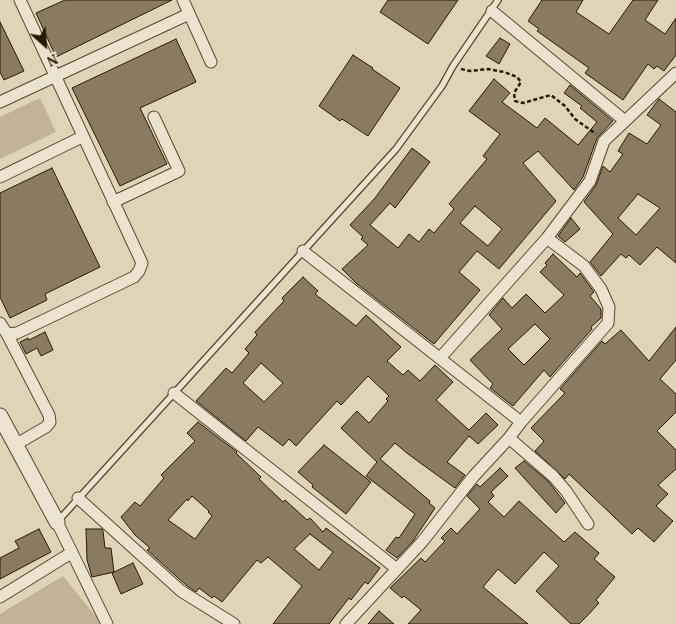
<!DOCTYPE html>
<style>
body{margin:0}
#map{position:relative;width:676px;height:624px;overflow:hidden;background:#e1d3b7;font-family:Vollkorn,serif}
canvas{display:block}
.north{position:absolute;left:20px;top:20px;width:50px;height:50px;-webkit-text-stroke:4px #ece2d0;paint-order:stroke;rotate:154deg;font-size:14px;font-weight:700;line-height:20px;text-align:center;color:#291903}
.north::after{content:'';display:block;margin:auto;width:18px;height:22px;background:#291903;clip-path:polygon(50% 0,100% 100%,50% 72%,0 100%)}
</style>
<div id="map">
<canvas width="676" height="624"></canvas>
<div class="north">N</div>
</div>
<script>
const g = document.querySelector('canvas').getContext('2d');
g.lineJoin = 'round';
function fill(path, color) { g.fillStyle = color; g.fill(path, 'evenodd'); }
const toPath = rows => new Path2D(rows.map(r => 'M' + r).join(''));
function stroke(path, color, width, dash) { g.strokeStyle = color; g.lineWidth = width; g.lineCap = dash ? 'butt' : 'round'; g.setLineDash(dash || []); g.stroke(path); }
const green = toPath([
 [40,98,56,132,0,159,0,117],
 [63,576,102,624,0,624,0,614]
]);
const building = toPath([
 [65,0,172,0,56,57,36,13,65,0],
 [388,0,458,0,428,44,380,12,388,0],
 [542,0,583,0,576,12,609,34,633,0,658,0,645,20,665,34,676,18,676,55,664,71,657,66,654,69,648,64,623,100,585,73,589,68,537,31,539,29,528,21,542,0],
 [0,22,24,71,4,80,0,72,0,22],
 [500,38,510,44,499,64,486,56,500,38],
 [176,39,196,82,140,108,167,164,120,186,72,88,176,39],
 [353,55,373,68,372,69,400,88,368,136,342,119,340,121,319,106,353,55],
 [494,79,510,93,502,102,537,128,545,118,578,145,597,122,580,108,582,106,564,93,570,85,613,121,597,138,583,177,574,190,538,151,523,163,556,201,499,269,477,251,459,272,480,290,434,344,356,283,342,269,368,245,361,239,363,237,350,225,375,198,412,148,430,162,395,208,390,203,370,225,398,248,409,234,419,242,429,229,434,233,454,209,449,204,487,159,483,156,500,134,469,111,494,79],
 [475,206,502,229,488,246,460,223,475,206],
 [659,99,676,112,676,263,657,247,640,265,629,255,626,258,621,254,601,276,590,262,613,234,584,202,596,185,603,166,610,172,623,154,618,151,629,133,647,144,661,125,647,115,659,99],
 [638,194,660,208,636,235,618,218,638,194],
 [52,168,100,267,45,294,47,300,10,318,0,297,0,193,52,168],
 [571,218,580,229,565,242,558,236,571,218],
 [553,254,577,277,580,273,594,292,590,296,601,309,601,318,591,327,592,329,550,377,544,370,513,406,490,388,493,384,470,360,502,329,489,315,503,298,512,308,526,294,545,313,564,295,540,272,547,265,545,263,553,254],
 [535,324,550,339,524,365,508,349,535,324],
 [303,277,318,291,315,294,356,326,366,315,401,347,387,361,403,375,408,370,420,381,435,365,453,382,436,400,469,430,486,413,498,425,478,444,469,436,447,462,465,475,455,488,408,454,395,443,380,459,430,501,429,503,435,508,413,541,397,558,386,550,396,537,399,538,415,514,366,476,377,462,341,428,357,411,369,423,388,401,386,399,389,396,368,376,341,405,337,401,296,446,289,439,283,446,258,427,246,441,196,401,226,368,232,373,249,353,245,349,257,335,255,332,284,301,282,298,303,277],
 [261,363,283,383,264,402,243,383,261,363],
 [676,327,676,360,660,379,676,394,676,412,657,431,676,450,676,469,658,485,668,494,656,506,673,521,654,542,638,528,632,534,569,474,565,479,535,451,544,441,531,428,565,393,560,389,602,341,605,344,621,330,649,361,676,327],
 [45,332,53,350,41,356,37,348,26,354,20,342,28,338,29,340,45,332],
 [198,422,237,452,236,453,261,477,259,479,283,502,285,500,307,520,310,518,323,532,326,528,380,568,368,584,365,582,351,600,349,598,329,624,273,624,302,586,268,557,261,563,257,560,222,602,214,596,212,598,199,588,196,592,186,585,147,550,150,548,135,535,121,517,135,502,140,506,164,478,161,475,195,441,187,433,198,422],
 [192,496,209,511,208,512,212,516,195,539,168,520,187,499,188,501,192,496],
 [310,534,333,552,319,570,294,549,310,534],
 [324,445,371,482,346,514,312,487,313,485,298,472,324,445],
 [524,461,548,481,565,503,556,513,515,468,524,461],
 [500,468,508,476,491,492,494,496,488,502,504,517,519,501,564,542,575,532,599,553,594,559,615,577,596,600,599,603,588,615,579,624,571,624,536,591,559,566,544,552,515,584,498,569,483,587,528,624,408,624,421,610,404,596,402,598,390,588,421,558,425,562,445,541,441,538,451,528,457,534,480,509,467,496,477,484,480,487,500,468],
 [39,529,51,552,0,579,0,558,19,548,15,541,39,529],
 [86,529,102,529,103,531,105,548,111,548,114,572,92,577,87,560,86,529],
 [133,563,143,584,121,594,112,573,133,563],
 [379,611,394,624,368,624,379,611]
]);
const path = toPath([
 [461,69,470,71,488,69,504,72,517,77,521,82,514,93,515,101,523,103,551,95,565,106,575,119,596,134]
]);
const service = toPath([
 [58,521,396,149,442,86,453,66,498,0]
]);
const minor = toPath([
 [183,0,211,62],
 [492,11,625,121],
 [0,102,189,14],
 [0,177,82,137],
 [113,202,179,171,154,117],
 [303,251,521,422],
 [0,323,7,334,49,415,50,422,46,427,15,445],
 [7,334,17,333,134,277,139,271,142,263,20,0],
 [441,357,547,238,590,181,604,141,676,73],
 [174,393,397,569],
 [509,438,553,476,566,491,588,524],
 [78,498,181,591,234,624],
 [57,522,107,624],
 [0,597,71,553],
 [346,624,422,542,473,477,509,438,521,422,608,323,609,307,601,289,584,266,547,238]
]);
const tertiary = toPath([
 [0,416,57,522]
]);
fill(green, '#c2b398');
fill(building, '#897a61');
stroke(building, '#291903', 1);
stroke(service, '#574830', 8);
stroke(minor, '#574830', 13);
stroke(tertiary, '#574830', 17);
stroke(path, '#291903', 2.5, [4, 2.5]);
stroke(service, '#ece2d0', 5.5);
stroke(minor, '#ece2d0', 11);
stroke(tertiary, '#ece2d0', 15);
</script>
